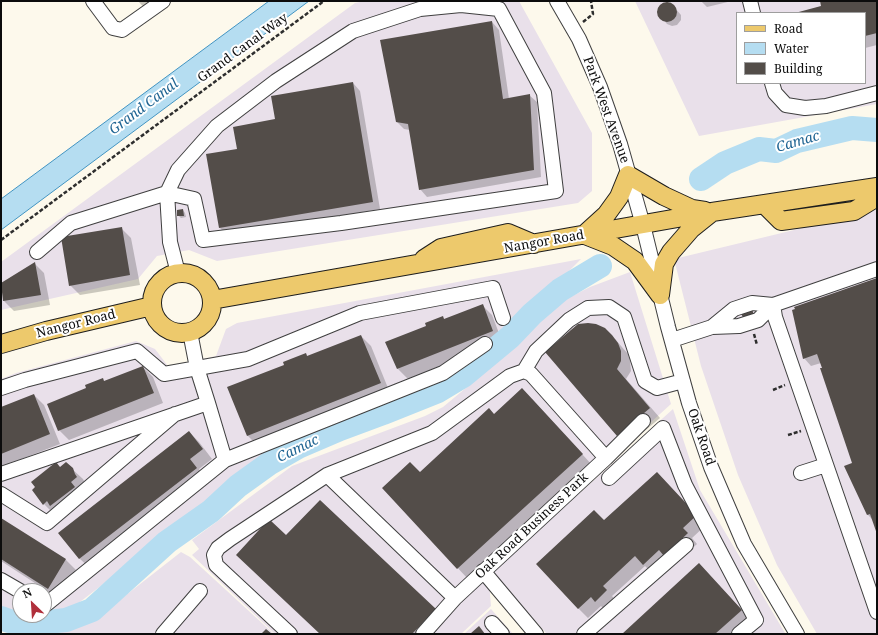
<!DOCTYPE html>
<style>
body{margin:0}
#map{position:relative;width:878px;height:635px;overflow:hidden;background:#fdf9ec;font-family:"Noto Serif",serif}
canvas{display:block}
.frame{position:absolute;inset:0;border:2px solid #0c0c0c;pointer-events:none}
.legend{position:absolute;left:736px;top:12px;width:130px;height:72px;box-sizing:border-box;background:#fff;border:1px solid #9e9e9e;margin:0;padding:5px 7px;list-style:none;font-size:12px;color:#0c0c0c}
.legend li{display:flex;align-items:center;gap:8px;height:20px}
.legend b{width:20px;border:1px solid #9e9e9e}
.north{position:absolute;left:12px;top:583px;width:40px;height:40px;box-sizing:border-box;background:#fff;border:1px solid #9e9e9e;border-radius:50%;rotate:335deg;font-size:11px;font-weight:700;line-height:16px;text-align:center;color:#0c0c0c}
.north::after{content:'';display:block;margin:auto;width:14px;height:18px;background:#b02f3b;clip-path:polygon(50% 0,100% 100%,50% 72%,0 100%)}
</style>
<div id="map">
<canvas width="878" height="635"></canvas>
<div class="frame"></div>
<ul class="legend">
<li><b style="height:5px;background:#edc96c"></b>Road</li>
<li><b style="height:11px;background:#b5ddf1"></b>Water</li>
<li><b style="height:11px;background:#534d49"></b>Building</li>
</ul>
<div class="north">N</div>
</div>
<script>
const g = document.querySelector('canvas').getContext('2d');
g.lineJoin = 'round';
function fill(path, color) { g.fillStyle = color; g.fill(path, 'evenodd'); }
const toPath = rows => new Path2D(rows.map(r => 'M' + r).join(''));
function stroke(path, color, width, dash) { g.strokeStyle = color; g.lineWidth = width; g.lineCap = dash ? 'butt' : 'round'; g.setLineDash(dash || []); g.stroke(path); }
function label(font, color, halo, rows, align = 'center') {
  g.font = font + ' "Noto Serif",serif'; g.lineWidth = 4; g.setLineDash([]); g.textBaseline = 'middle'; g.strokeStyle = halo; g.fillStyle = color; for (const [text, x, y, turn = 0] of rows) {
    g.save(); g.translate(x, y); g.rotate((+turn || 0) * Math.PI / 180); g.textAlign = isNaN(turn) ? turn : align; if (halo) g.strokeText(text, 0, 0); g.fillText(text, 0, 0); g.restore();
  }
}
const industrial = toPath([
 [364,1,519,1,592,133,592,191,578,203,217,261,189,250,157,256,138,279,1,310,1,262,355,3],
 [635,1,877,1,877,104,699,136],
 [737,13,865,13,865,83,737,83],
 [877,210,877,634,817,634,777,565,738,475,701,366,674,259],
 [581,259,519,321,461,371,273,454,72,608,44,612,44,591,20,591,20,613,5,613,1,610,1,379,16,373,136,341,155,349,168,366,216,356,226,329,237,323],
 [630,272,671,404,488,570,491,606,461,634,275,634,192,555,199,549,192,540,292,466,425,416,443,407,508,353,552,310,566,299,590,287],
 [673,409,700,490,785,633,547,634,492,572],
 [181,552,190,557,274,634,17,634,76,626,98,617],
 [491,609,513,634,464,634]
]);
const water = toPath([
 [269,1,309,1,1,230,1,199,269,1]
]);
const shadow = toPath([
 [138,1,162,1,148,12],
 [701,1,732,1,707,7],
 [821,1,877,1,877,45,865,48,865,13,797,13,823,6],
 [666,4,674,7,681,15,681,20,677,25,672,26,667,24,659,14,660,8],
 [492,22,499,30,509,99,529,95,537,102,541,177,427,197,420,189,410,130,404,129,396,121],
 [353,83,360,91,380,209,227,235,220,228,238,150,276,120],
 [183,210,185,213,186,217,181,218,178,215],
 [121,228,131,238,140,285,80,295,70,285],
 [35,264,44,273,50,305,14,311,4,301,1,284],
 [877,279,877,531,873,520,868,515,854,464,821,363,811,366,804,358],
 [482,305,492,315,502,341,408,379,398,369,427,327,443,318,445,320],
 [361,336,371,346,390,393,258,446,248,436,229,388,285,366,306,354,308,357],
 [615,339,628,354,630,361,631,371,626,379,660,418,628,445,546,352],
 [143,367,153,377,163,403,69,440,59,430,105,382],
 [34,395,44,405,60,444,1,467,1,408],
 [532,399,592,465,468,579,383,488,420,473],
 [189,432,199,442,212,459,199,469,206,478,90,568,80,559,60,533],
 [60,468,72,469,83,479,87,487,54,514,44,504],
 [657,473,706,525,692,538,697,544,674,565,669,559,653,574,645,566,612,596,616,601,606,611,601,606,588,618,578,608,605,521],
 [1,519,66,560,76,570,58,598,1,561],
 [709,575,751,620,736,634,623,634],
 [435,609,431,634,321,634]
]);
const river = toPath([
 [701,179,725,163,759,149,776,151,797,141,852,128,877,130],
 [1,618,9,621,37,623,66,620,92,610,167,542,211,511,238,486,270,463,298,447,340,429,383,413,438,391,463,376,510,337,532,314,560,290,600,266]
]);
const building = toPath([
 [820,1,877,1,877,33,865,36,865,13,795,13,821,6],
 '657 12a10 10 0 1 1 20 0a10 10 0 1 1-20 0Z',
 [492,21,503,99,530,94,534,170,419,190,408,124,396,122,380,40],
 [353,82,373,202,219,228,206,154,237,149,233,127,275,119,271,96],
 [183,209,184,216,177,216,177,210],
 [122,227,130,275,69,286,61,237],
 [35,262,41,295,3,301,1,283],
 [877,278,877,534,870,514,867,515,844,466,852,463,820,368,822,368,817,354,803,359,792,310,795,309,794,307],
 [483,304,493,331,397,369,385,342,426,326,425,323,443,316,444,319],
 [752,309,754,315,744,320,741,313],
 [588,323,596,324,605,328,612,335,618,343,621,351,621,361,617,369,650,408,617,436,545,352,578,324],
 [361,335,381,383,247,436,227,387,284,365,283,362,306,353,307,356],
 [143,366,154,393,58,431,47,404,86,388,85,385,103,378,104,381],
 [522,388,583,454,457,569,382,488,410,462,420,472,489,408,494,414],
 [34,394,50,434,1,454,1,407],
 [189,431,203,449,190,459,197,468,79,559,58,533],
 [56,462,60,467,66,462,73,468,75,474,77,477,71,482,75,487,50,506,47,501,43,505,32,490,35,487,31,482],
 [657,472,697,515,683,528,688,533,664,556,659,550,643,565,635,556,603,586,607,590,595,602,591,597,578,609,536,564,594,510,604,520],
 [320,500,436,609,412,634,320,634,236,555,269,519,286,535],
 [1,518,66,559,48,589,1,559],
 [699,563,742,610,715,634,622,634],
 [479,626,485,634,470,634],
 [266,629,272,634,261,634]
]);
const path = toPath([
 [583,22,593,14,591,1],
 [1,240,324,1],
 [754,334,757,345],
 [773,390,785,385],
 [788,435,801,431]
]);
const minor = toPath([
 [93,1,113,28,122,30,163,1],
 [557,1,579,39,600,87,620,144,643,225,668,327,689,403,711,467,744,544,797,634],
 [750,1,753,13],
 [772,83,775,93,786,105,805,108,826,106,877,93],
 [37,252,71,223,167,193,194,199,203,240,341,223,556,191,544,93,499,9,461,5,420,9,353,31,276,81,217,126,178,170,167,193,170,242,178,273],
 [877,269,773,305,775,317,877,612],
 [190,332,197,368,208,403,225,460],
 [672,340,712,327,739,326,758,320,773,305,752,303,734,309,712,327],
 [524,371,536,351,569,320,588,308,609,307,624,317,645,381,657,388,683,381],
 [1,388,25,380,137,351,164,374,248,359,360,313,493,288,503,318],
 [801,473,826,465],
 [1,474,208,403],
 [327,475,455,598],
 [609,478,663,428,685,485,756,620,739,634],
 [1,494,47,523,175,414],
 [483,571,536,634],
 [1,580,20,591],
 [44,606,225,460,443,373,485,344],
 [492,623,502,634],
 [163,634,200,591],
 [290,634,216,565,214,555,218,548,230,539,327,475,432,433,510,376,524,371,531,374,606,458],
 [423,634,455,598,606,458,643,421],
 [584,634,686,545]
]);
const major = toPath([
 [764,204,781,221,854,211,877,197],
 [584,235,606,215,619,197,628,175,664,196,692,209,705,211],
 [585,235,613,246,635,261,660,295],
 [424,259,441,248,508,233,534,244],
 '152 303a30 30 0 1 1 60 0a30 30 0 1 1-60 0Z',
 [660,295,664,264,671,252,691,229,711,213],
 [212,300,712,212,877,187],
 [1,344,46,331,152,306]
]);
const streetNames = [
 ["Grand Canal Way",243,48,-36],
 ["Park West Avenue",606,110,70],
 ["Nangor Road",544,242,-10],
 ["Nangor Road",76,324,-14],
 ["Oak Road",701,437,71],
 ["Oak Road Business Park",532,526,-43]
];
const waterNames = [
 ["Grand Canal",144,107,-37],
 ["Camac",798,142,-16],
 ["Camac",298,449,-26]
];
fill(industrial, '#e9e0ea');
fill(water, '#b5ddf1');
stroke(water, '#4294c2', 1);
fill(shadow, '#0003');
stroke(river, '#b5ddf1', 24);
fill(building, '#534d49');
stroke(minor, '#3f3f3f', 16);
stroke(major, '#1d1d1d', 20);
stroke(path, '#2e2e2e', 2.5, [4, 2]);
stroke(minor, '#fff', 14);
stroke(major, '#edc96c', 18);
label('13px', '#0c0c0c', '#fff', streetNames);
label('italic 14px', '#206593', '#fff', waterNames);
</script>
